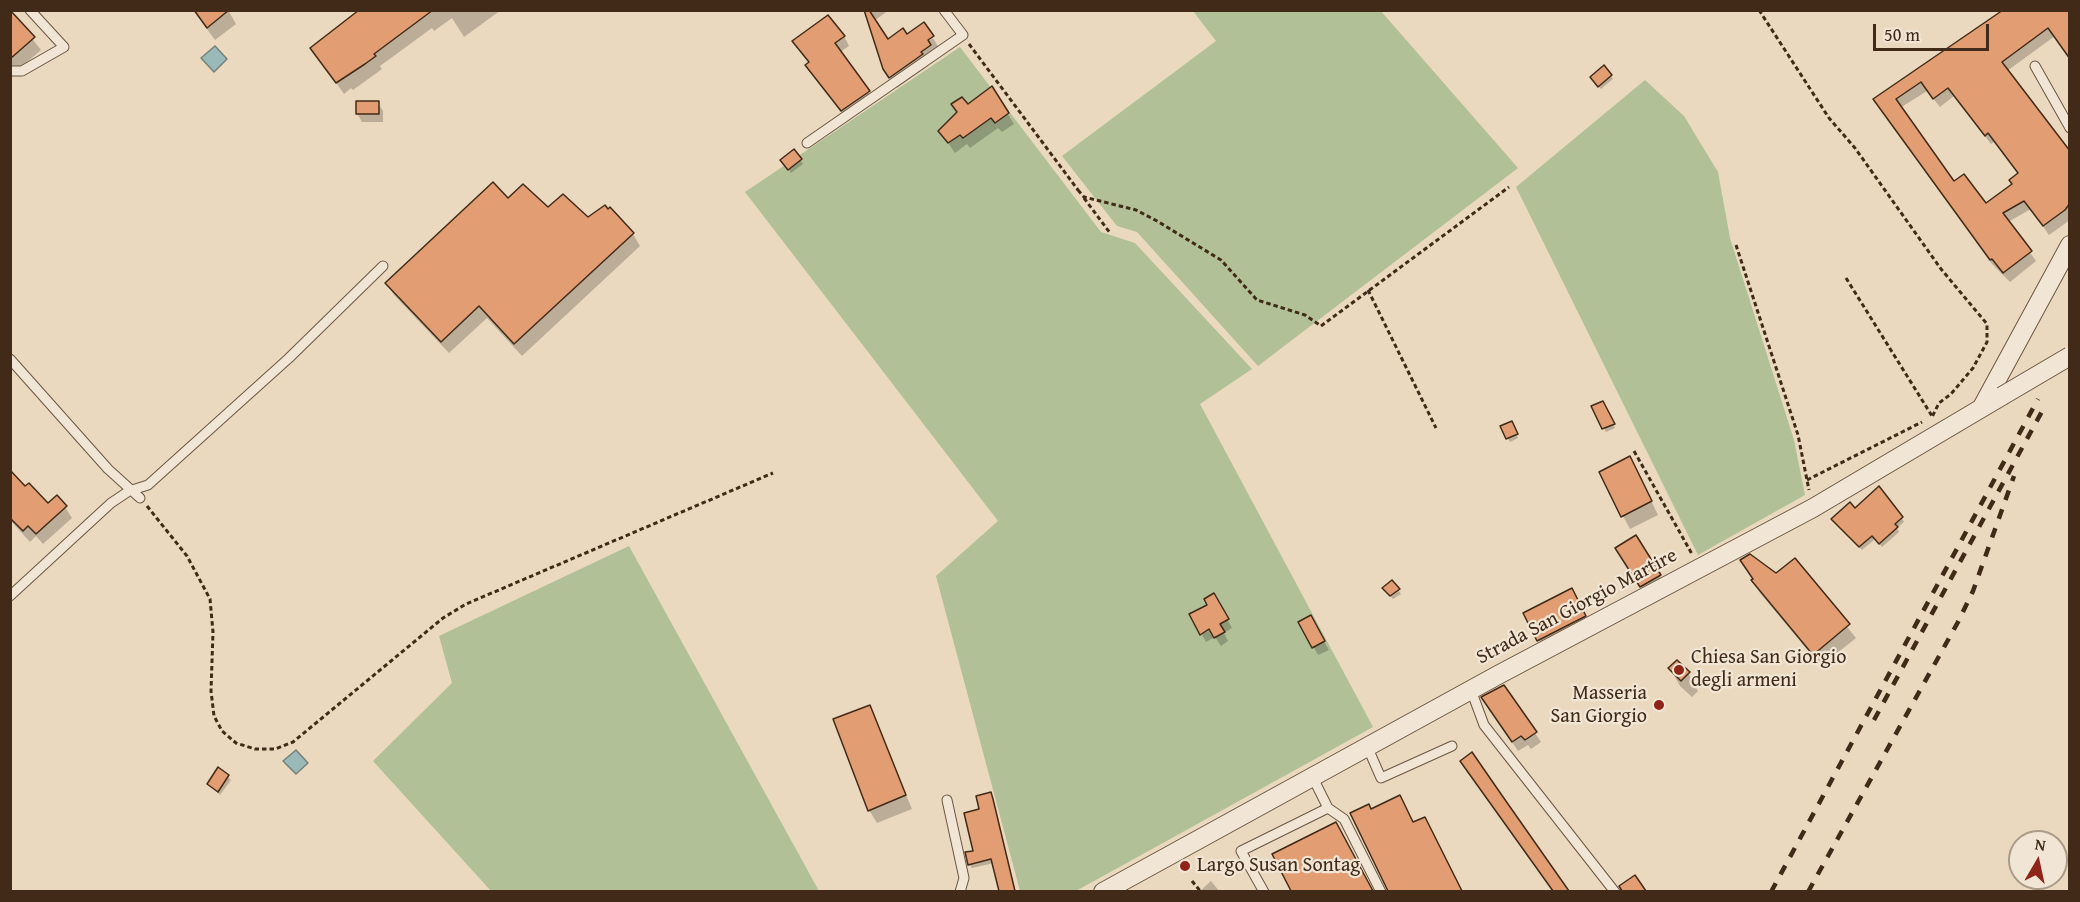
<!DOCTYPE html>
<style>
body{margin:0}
#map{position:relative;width:2080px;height:902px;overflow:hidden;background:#ead9bf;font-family:"Gentium Book Plus",serif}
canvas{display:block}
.frame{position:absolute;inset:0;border:12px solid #412b18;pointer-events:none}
.north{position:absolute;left:2008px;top:830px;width:60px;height:60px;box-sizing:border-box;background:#f1e6d5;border:2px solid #ab9b89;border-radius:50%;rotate:9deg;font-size:16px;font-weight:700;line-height:24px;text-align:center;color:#412b18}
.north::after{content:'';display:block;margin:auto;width:21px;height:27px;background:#8f2418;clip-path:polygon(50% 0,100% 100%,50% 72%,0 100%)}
.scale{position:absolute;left:1873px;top:24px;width:116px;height:27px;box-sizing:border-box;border:3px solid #412b18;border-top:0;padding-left:8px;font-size:18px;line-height:21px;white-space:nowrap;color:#412b18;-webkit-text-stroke:4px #f1e6d5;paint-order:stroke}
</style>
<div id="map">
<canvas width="2080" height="902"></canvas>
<div class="frame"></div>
<div class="north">N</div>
<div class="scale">50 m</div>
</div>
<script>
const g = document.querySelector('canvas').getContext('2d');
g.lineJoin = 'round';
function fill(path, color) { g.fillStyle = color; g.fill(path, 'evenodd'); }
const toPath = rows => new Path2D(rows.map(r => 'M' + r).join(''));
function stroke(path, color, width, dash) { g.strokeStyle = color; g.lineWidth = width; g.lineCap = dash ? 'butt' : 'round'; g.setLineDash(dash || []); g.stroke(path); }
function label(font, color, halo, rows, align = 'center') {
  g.font = font + ' "Gentium Book Plus",serif'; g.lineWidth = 4.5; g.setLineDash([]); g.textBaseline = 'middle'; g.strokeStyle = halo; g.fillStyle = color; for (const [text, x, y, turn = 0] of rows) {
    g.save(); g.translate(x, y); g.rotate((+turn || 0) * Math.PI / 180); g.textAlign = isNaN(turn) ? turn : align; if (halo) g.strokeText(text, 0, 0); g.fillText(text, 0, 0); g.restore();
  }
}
const green = toPath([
 [1380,10,1518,168,1258,366,1137,232,1117,226,1062,156,1216,41,1193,11],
 [960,47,1101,232,1135,243,1252,369,1200,404,1373,727,1076,891,1020,891,936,576,998,521,745,192],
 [1645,80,1684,116,1718,172,1730,238,1794,440,1805,495,1698,555,1516,187],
 [629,546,819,891,491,891,373,761,452,683,439,636]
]);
const water = toPath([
 [215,46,227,59,214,72,201,58,215,46],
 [296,750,308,763,296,774,283,761,296,750]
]);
const shadow = toPath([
 [10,10,13,10,12,13,41,50,20,68,10,71],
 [193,10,228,10,236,24,215,40],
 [362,10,501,10,464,37,452,18,434,31,432,28,380,66,382,69,353,90,351,88,344,94,312,48],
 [864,10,889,10,874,21,888,41,907,36,923,45,933,38,939,48,926,64,928,66,897,88,884,68],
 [2070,10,2055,36,2007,71,2070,153,2070,220,2049,235,2031,209,2008,222,2036,261,2010,282,1992,264,1875,100],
 [1927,91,1940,107,1954,96,1991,144,1994,142,2019,174,2014,185,1985,205,1954,183,1900,108],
 [844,36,849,46,840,52,874,101,847,120,813,74,810,64,794,42],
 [1611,76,1613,79,1601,89,1594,81],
 [992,88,1014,124,1002,132,998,128,970,148,967,144,955,153,940,131],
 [378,103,383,111,383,122,362,122,357,113],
 [794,151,803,164,791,173,785,164],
 [507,200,588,219,610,209,633,234,640,246,522,356,487,318,449,353,394,295,387,283],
 [1602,403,1615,428,1606,432,1593,407],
 [1502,427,1513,427,1518,438,1510,442],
 [1637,471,1658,515,1630,529,1623,516],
 [10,472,25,488,48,505,65,507,72,518,43,544,36,536,30,542,10,520],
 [1879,488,1896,508,1904,522,1897,528,1899,532,1882,547,1875,539,1862,550,1835,523,1855,510],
 [1636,537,1667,589,1649,599,1625,561],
 [1794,560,1856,638,1821,666,1760,593,1753,581,1776,575],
 [1392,582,1401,594,1393,599,1386,592],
 [1572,590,1587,620,1541,644,1525,613],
 [1214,595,1232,628,1224,633,1228,641,1221,646,1215,637,1206,642,1191,615,1209,605],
 [1310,617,1329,650,1318,655,1300,622],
 [1670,668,1688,673,1698,691,1692,697,1680,686],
 [869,707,912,809,877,823,869,810],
 [1489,707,1535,733,1541,742,1531,749,1528,745,1518,751],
 [1472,754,1567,892,1553,892,1468,772],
 [219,769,231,780,220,795,208,784],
 [992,797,1016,892,1000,892,994,863,972,868,969,864,975,852,981,810],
 [1371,811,1431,830,1461,892,1388,892],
 [1342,835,1372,892,1292,892,1274,854],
 [1211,881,1220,892,1199,892]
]);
const building = toPath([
 [10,10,35,37,10,59,10,10],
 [194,10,229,10,207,28,194,10],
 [359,10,433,10,374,54,376,56,365,64,336,83,310,48,359,10],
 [864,10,869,10,888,39,903,28,907,34,924,22,934,36,928,40,931,45,921,52,923,54,889,78,883,69,864,10],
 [2003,10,2070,10,2070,59,2048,28,2002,62,2070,151,2070,203,2065,210,2043,226,2024,201,2003,213,2032,251,2003,273,1992,259,1990,260,1873,99,2003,10],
 [1921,82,1933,99,1948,88,1985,136,1988,133,2018,173,2009,180,2012,184,1986,203,1964,174,1954,181,1896,99,1921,82],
 [828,15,845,36,835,43,870,91,841,111,805,65,809,62,792,41,828,15],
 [1604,65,1612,75,1598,87,1590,77,1604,65],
 [992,86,1009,113,995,123,991,118,963,138,960,135,948,143,938,131,957,112,951,104,962,97,968,104,992,86],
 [356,101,379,101,379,114,356,114,356,101],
 [794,149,802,159,788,170,780,160,794,149],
 [493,182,508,198,523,184,548,207,563,194,588,217,605,205,608,209,610,207,634,233,514,344,479,306,441,342,385,283,493,182],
 [1603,401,1615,424,1602,429,1591,406,1603,401],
 [1512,421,1518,434,1506,439,1500,426,1512,421],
 [1630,456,1652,501,1621,517,1599,472,1630,456],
 [10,470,25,486,29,483,48,503,57,495,67,506,36,534,28,526,23,531,10,518,10,470],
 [1879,486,1903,517,1895,524,1898,527,1879,544,1872,536,1859,547,1831,519,1850,502,1855,508,1879,486],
 [1636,535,1661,575,1640,587,1615,548,1636,535],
 [1750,554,1776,573,1795,558,1850,624,1813,655,1751,580,1753,579,1740,560,1750,554],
 [1392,580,1400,589,1390,596,1382,588,1392,580],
 [1572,588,1586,616,1537,641,1523,613,1572,588],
 [1214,593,1229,619,1220,624,1225,632,1214,638,1209,629,1200,635,1189,614,1207,605,1204,599,1214,593],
 [1311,615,1325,641,1312,648,1298,622,1311,615],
 [1677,660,1690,672,1681,681,1668,668,1677,660],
 [1504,685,1537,732,1525,740,1521,736,1512,742,1481,697,1504,685],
 [870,705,906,795,868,811,833,719,870,705],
 [1472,752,1501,794,1569,891,1553,891,1460,761,1472,752],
 [218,767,229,775,218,792,207,784,218,767],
 [991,792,993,799,1015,891,999,891,991,859,968,865,965,852,973,851,964,813,979,809,976,796,991,792],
 [1400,795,1413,822,1425,817,1462,891,1388,891,1350,813,1369,804,1371,809,1400,795],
 [1336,822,1373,891,1291,891,1272,854,1336,822],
 [1635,875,1646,891,1622,891,1619,886,1635,875]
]);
const path = toPath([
 [1759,10,1829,118,1855,148,1941,269,1987,324,1987,342,1973,368,1951,394,1939,403,1932,417],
 [969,44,1078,190],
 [1078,190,1084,197,1136,210,1157,221,1221,260,1257,300,1305,315,1321,326,1509,187],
 [1084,198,1110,233],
 [1736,245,1798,435,1809,490],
 [1846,278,1932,416],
 [1368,290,1436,428],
 [1634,451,1692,554],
 [1807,480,1922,422],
 [147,506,187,556,210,599,213,632,211,691,214,716,222,731,236,743,255,749,275,749,293,742,443,618,466,604,773,473],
 [1192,881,1201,892]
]);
const lane = toPath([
 [2035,66,2070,128],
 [10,71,22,71,64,47,30,10],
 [807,143,963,35,944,10],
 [10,359,108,469,140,498],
 [10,596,111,503,129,491,148,485,289,358,383,266],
 [1471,690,1484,725,1615,892],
 [1367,746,1381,778,1452,746],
 [1312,776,1328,808,1344,819,1381,892],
 [947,800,964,878,960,892],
 [1264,892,1241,851,1328,808]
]);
const street = toPath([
 [1982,407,2070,245],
 [1103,892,1498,675,1813,508,2002,396]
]);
const rail = toPath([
 [1874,720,2046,404],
 [1771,892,2038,399],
 [1808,892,1958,622,1973,591,2014,476]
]);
const streetBridge = toPath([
 [2002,396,2070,356]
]);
const markers = [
 [1679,670,6,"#8f2418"],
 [1659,705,6,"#8f2418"],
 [1185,866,6,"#8f2418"]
];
const streetNames = [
 ["Strada San Giorgio Martire",1577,607,-28]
];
const poiNames = [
 ["Chiesa San Giorgio",1691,658],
 ["degli armeni",1691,681],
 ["Masseria",1647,694,"right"],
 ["San Giorgio",1647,717,"right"],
 ["Largo Susan Sontag",1197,866]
];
fill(green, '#b1c097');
fill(water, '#9ab9b9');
stroke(water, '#768079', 1.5);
fill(shadow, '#0003');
fill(building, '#e29d73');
stroke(building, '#412b18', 1.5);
stroke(lane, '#6b5642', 11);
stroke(street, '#6b5642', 20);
stroke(path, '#412b18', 3, [4.5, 3]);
stroke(lane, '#f1e6d5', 9);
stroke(street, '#f1e6d5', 18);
stroke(rail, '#412b18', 4.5, [10, 10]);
stroke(streetBridge, '#6b5642', 20, []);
stroke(streetBridge, '#f1e6d5', 18);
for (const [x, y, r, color] of markers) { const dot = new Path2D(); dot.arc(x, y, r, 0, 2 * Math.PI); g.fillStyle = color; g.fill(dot); stroke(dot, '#f1e6d5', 2); }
label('20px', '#412b18', '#f1e6d5', streetNames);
label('20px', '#412b18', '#f1e6d5', poiNames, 'left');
</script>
